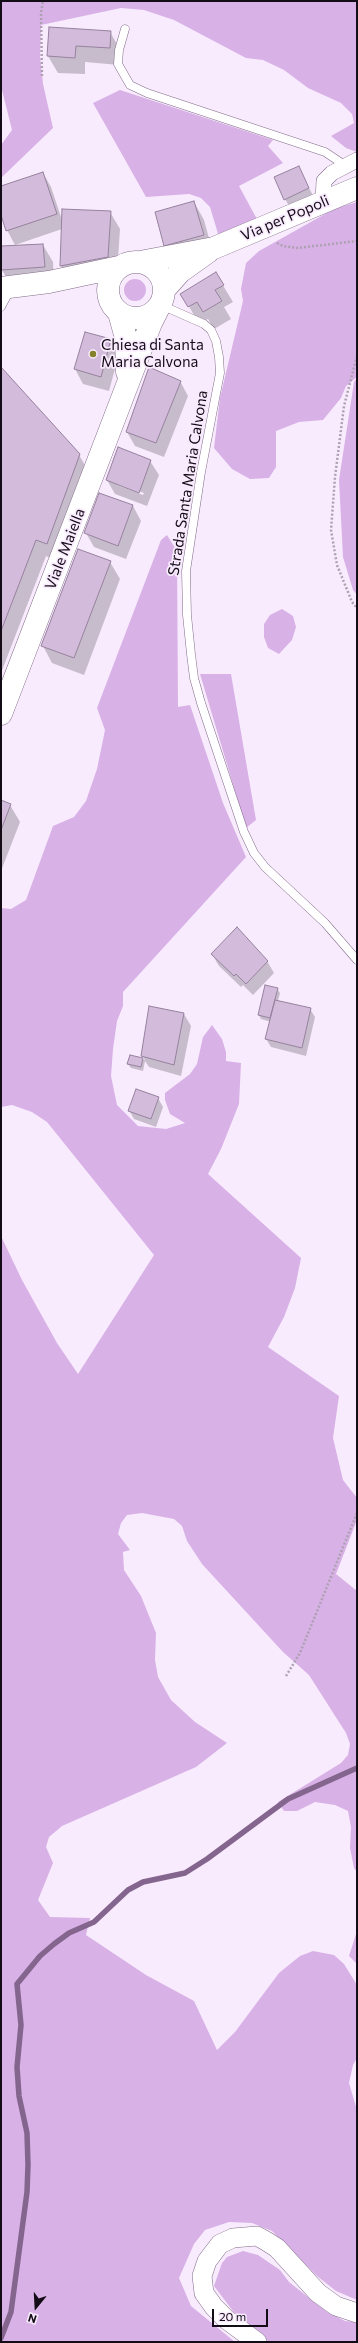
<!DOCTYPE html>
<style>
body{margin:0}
#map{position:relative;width:358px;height:2343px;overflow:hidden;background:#f9ebfe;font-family:Commissioner,sans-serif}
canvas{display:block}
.frame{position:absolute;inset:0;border:2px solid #130b15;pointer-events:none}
.north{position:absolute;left:16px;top:2287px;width:40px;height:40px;-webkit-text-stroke:3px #f9ebfe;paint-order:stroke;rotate:198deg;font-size:11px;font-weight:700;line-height:16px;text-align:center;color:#130b15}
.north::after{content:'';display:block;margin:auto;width:14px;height:18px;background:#130b15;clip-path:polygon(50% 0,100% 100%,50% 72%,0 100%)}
.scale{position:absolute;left:212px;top:2309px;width:56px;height:18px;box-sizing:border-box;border:2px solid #130b15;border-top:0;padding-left:5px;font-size:12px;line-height:14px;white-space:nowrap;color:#130b15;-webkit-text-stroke:3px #f9ebfe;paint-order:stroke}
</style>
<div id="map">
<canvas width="358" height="2343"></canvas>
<div class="frame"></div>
<div class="north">N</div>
<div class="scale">20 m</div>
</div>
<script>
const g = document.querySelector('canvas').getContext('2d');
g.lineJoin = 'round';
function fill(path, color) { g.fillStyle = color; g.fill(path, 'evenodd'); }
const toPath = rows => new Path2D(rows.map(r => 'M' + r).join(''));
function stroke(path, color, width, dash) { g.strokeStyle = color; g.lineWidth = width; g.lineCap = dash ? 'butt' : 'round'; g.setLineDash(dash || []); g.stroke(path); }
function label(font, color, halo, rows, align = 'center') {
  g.font = font + ' Commissioner,sans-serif'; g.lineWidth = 3.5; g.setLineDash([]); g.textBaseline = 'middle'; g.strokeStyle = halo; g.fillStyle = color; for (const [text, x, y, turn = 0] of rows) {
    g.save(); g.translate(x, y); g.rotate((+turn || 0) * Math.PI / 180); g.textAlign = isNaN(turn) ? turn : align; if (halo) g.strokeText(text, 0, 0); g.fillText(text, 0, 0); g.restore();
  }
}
const green = toPath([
 [1,1,357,1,357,152,346,148,331,136,354,123,352,114,341,103,308,88,284,70,263,60,246,58,174,20,144,10,121,8,41,25,40,56,43,84,53,128,1,178,1,145,12,130,1,86],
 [120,90,273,140,268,146,283,163,239,186,258,221,219,237,210,207,201,198,189,194,146,197,93,103],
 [357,202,357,377,346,386,341,398,323,420,299,422,276,431,276,467,269,478,250,479,232,469,214,448,220,398,243,301,241,289,246,263,259,251,334,209],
 '124 290a11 11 0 1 1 22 0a11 11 0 1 1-22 0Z',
 [357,378,357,595,353,590,343,557,339,480,354,382],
 [167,535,177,551,178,707,190,705,223,803,246,857,123,992,123,1006,117,1021,113,1049,111,1076,117,1105,138,1126,166,1129,185,1123,170,1114,165,1100,165,1093,190,1074,197,1064,203,1037,212,1025,222,1039,226,1052,226,1061,241,1063,239,1104,221,1149,208,1174,301,1258,295,1288,284,1317,268,1347,339,1396,333,1438,343,1480,357,1498,357,1520,336,1574,357,1591,357,1872,354,1868,350,1848,351,1827,348,1811,335,1805,315,1802,297,1811,284,1811,278,1802,341,1763,348,1755,350,1744,346,1733,309,1675,283,1652,202,1564,187,1541,182,1526,174,1519,142,1513,127,1515,121,1523,118,1534,130,1550,123,1552,124,1570,141,1596,156,1633,155,1660,158,1677,171,1700,195,1722,227,1743,196,1767,62,1826,49,1837,46,1847,53,1863,38,1900,50,1917,90,1918,86,1935,146,1975,194,2001,217,2050,235,2032,279,1973,300,1956,313,1951,334,1955,344,1964,357,1985,357,2058,353,2065,349,2083,357,2110,357,2300,336,2291,317,2276,272,2231,252,2223,229,2222,205,2230,194,2244,179,2278,191,2306,235,2342,1,2342,1,1236,22,1280,57,1343,78,1374,154,1255,47,1122,32,1112,12,1105,1,1107,1,908,11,909,26,900,53,826,74,817,86,801,97,769,105,730,97,708,161,540],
 [282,609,293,616,296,627,292,640,279,654,268,648,264,637,264,624,270,615],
 [200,674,231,674,256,820,246,828],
 [357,1931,357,1964,349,1956],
 [243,2251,258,2255,280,2270,289,2282,327,2312,345,2321,357,2322,357,2342,268,2342,236,2315,214,2286,222,2263,227,2257]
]);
const shadow = toPath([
 [110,32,120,49,119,65,85,62,85,74,58,73,48,56],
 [298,167,318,205,295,216,285,199],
 [43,173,51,187,62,220,110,212,120,229,117,274,71,283,61,266,62,229,15,245,7,230,1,212,1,187],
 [194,202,204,220,213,253,175,263,165,246,156,213],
 [43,245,53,262,54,284,12,287,2,270,1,247],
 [216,274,233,302,224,307,231,319,214,329,208,319,199,324,182,294],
 [110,340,119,354,109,391,83,384,75,369],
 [1,368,79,455,89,472,57,561,46,556,1,673],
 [180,381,188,396,164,457,135,446,127,432],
 [150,461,159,475,147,506,115,494,107,480],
 [117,483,144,493,143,495,117,485],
 [100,494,133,506,141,521,126,559,94,547,86,533],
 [110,562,120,579,84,675,52,663,43,646],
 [1,801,10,805,20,822,1,871],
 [212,954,267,961,274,973,253,995,243,985,241,987,219,966],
 [277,989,280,993,278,1001,310,1009,315,1017,306,1056,271,1047,266,1039,271,1022,261,1019,259,1015],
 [184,1014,191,1026,181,1076,149,1067,145,1061,143,1071,131,1068,128,1064,131,1056,145,1060,142,1055],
 [158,1098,163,1107,156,1127,134,1119,129,1110]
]);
const stream = toPath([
 [1,2338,11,2312,27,2192,28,2165,27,2133,19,2096,17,2067,21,2025,17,1984,40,1956,54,1944,69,1933,94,1922,128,1890,143,1882,185,1873,207,1859,288,1799,357,1768]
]);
const building = toPath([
 [49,27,111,31,110,48,76,46,75,58,47,56,49,27],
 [299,166,309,188,284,200,274,177,299,166],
 [43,172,57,214,6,231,1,215,1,186,43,172],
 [194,201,204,235,164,246,155,212,194,201],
 [62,209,111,211,108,257,60,266,62,209],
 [43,244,45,267,1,270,1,246,43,244],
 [216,272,224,285,215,290,222,301,203,312,197,302,188,307,180,294,216,272],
 [85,332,111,339,101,377,74,369,85,332],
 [1,367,80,454,47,544,36,540,1,631,1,367],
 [149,367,181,381,156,443,126,432,149,367],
 [118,447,151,460,139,493,106,480,118,447],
 [99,493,133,505,118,546,84,533,99,493],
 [78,549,111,561,74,658,41,646,78,549],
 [1,800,11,804,1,830,1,800],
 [237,927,268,961,246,984,236,974,234,976,211,954,237,927],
 [265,985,278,988,270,1018,258,1015,265,985],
 [275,1000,311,1008,302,1048,265,1039,275,1000],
 [149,1006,184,1013,174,1065,141,1056,149,1006],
 [130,1055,143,1058,141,1067,127,1064,130,1055],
 [136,1089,159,1097,151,1119,128,1111,136,1089]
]);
const path = toPath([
 [42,76,41,13,43,1],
 [277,243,283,246,298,248,357,241],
 [357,356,344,406,335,477,331,530,337,565,352,602,357,608],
 [286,1676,300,1653,357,1513]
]);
const service = toPath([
 [125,29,119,50,118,64,130,85,147,93,325,152,346,166],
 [161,305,204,324,211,330,216,341,219,357,220,373,201,472,186,571,187,615,191,654,194,678,201,703,244,832,254,853,265,867,325,923,357,960],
 [1,307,10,290]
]);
const minor = toPath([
 [323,201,324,181,332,173,357,160]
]);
const tertiary = toPath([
 [257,2342,227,2320,214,2307,204,2293,202,2276,207,2261,220,2244,233,2238,257,2236,266,2241,277,2248,318,2293,336,2306,357,2313]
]);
const secondary = toPath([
 '108 290a28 28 0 1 1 56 0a28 28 0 1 1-56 0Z',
 [140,262,214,248,357,188],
 [1,288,49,282,119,267],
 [164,290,180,272,208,252],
 [119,313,126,338,127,372],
 [1,714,151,323,160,305]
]);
const markers = [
 [93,354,4,"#85812a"]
];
const streetNames = [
 ["Via per Popoli",285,218,-23],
 ["Strada Santa Maria Calvona",188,483,-81],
 ["Viale Maiella",65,549,-69]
];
const poiNames = [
 ["Chiesa di Santa",101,345],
 ["Maria Calvona",101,362]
];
fill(green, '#d8b1e6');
fill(shadow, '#0003');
stroke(stream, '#84658e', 5.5);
fill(building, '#d3bcdb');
stroke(building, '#96819e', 1);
stroke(service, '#806c88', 9);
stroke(minor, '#806c88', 16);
stroke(tertiary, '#806c88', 20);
stroke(secondary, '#806c88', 23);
stroke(path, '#ada1b1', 2.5, [2, 2]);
stroke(service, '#fff', 8);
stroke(minor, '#fff', 15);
stroke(tertiary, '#fff', 19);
stroke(secondary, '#fff', 22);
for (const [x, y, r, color] of markers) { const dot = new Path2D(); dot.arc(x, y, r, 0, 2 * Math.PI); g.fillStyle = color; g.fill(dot); stroke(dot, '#f9ebfe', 1.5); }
label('15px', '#130b15', '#f9ebfe', streetNames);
label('15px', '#130b15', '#f9ebfe', poiNames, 'left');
</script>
